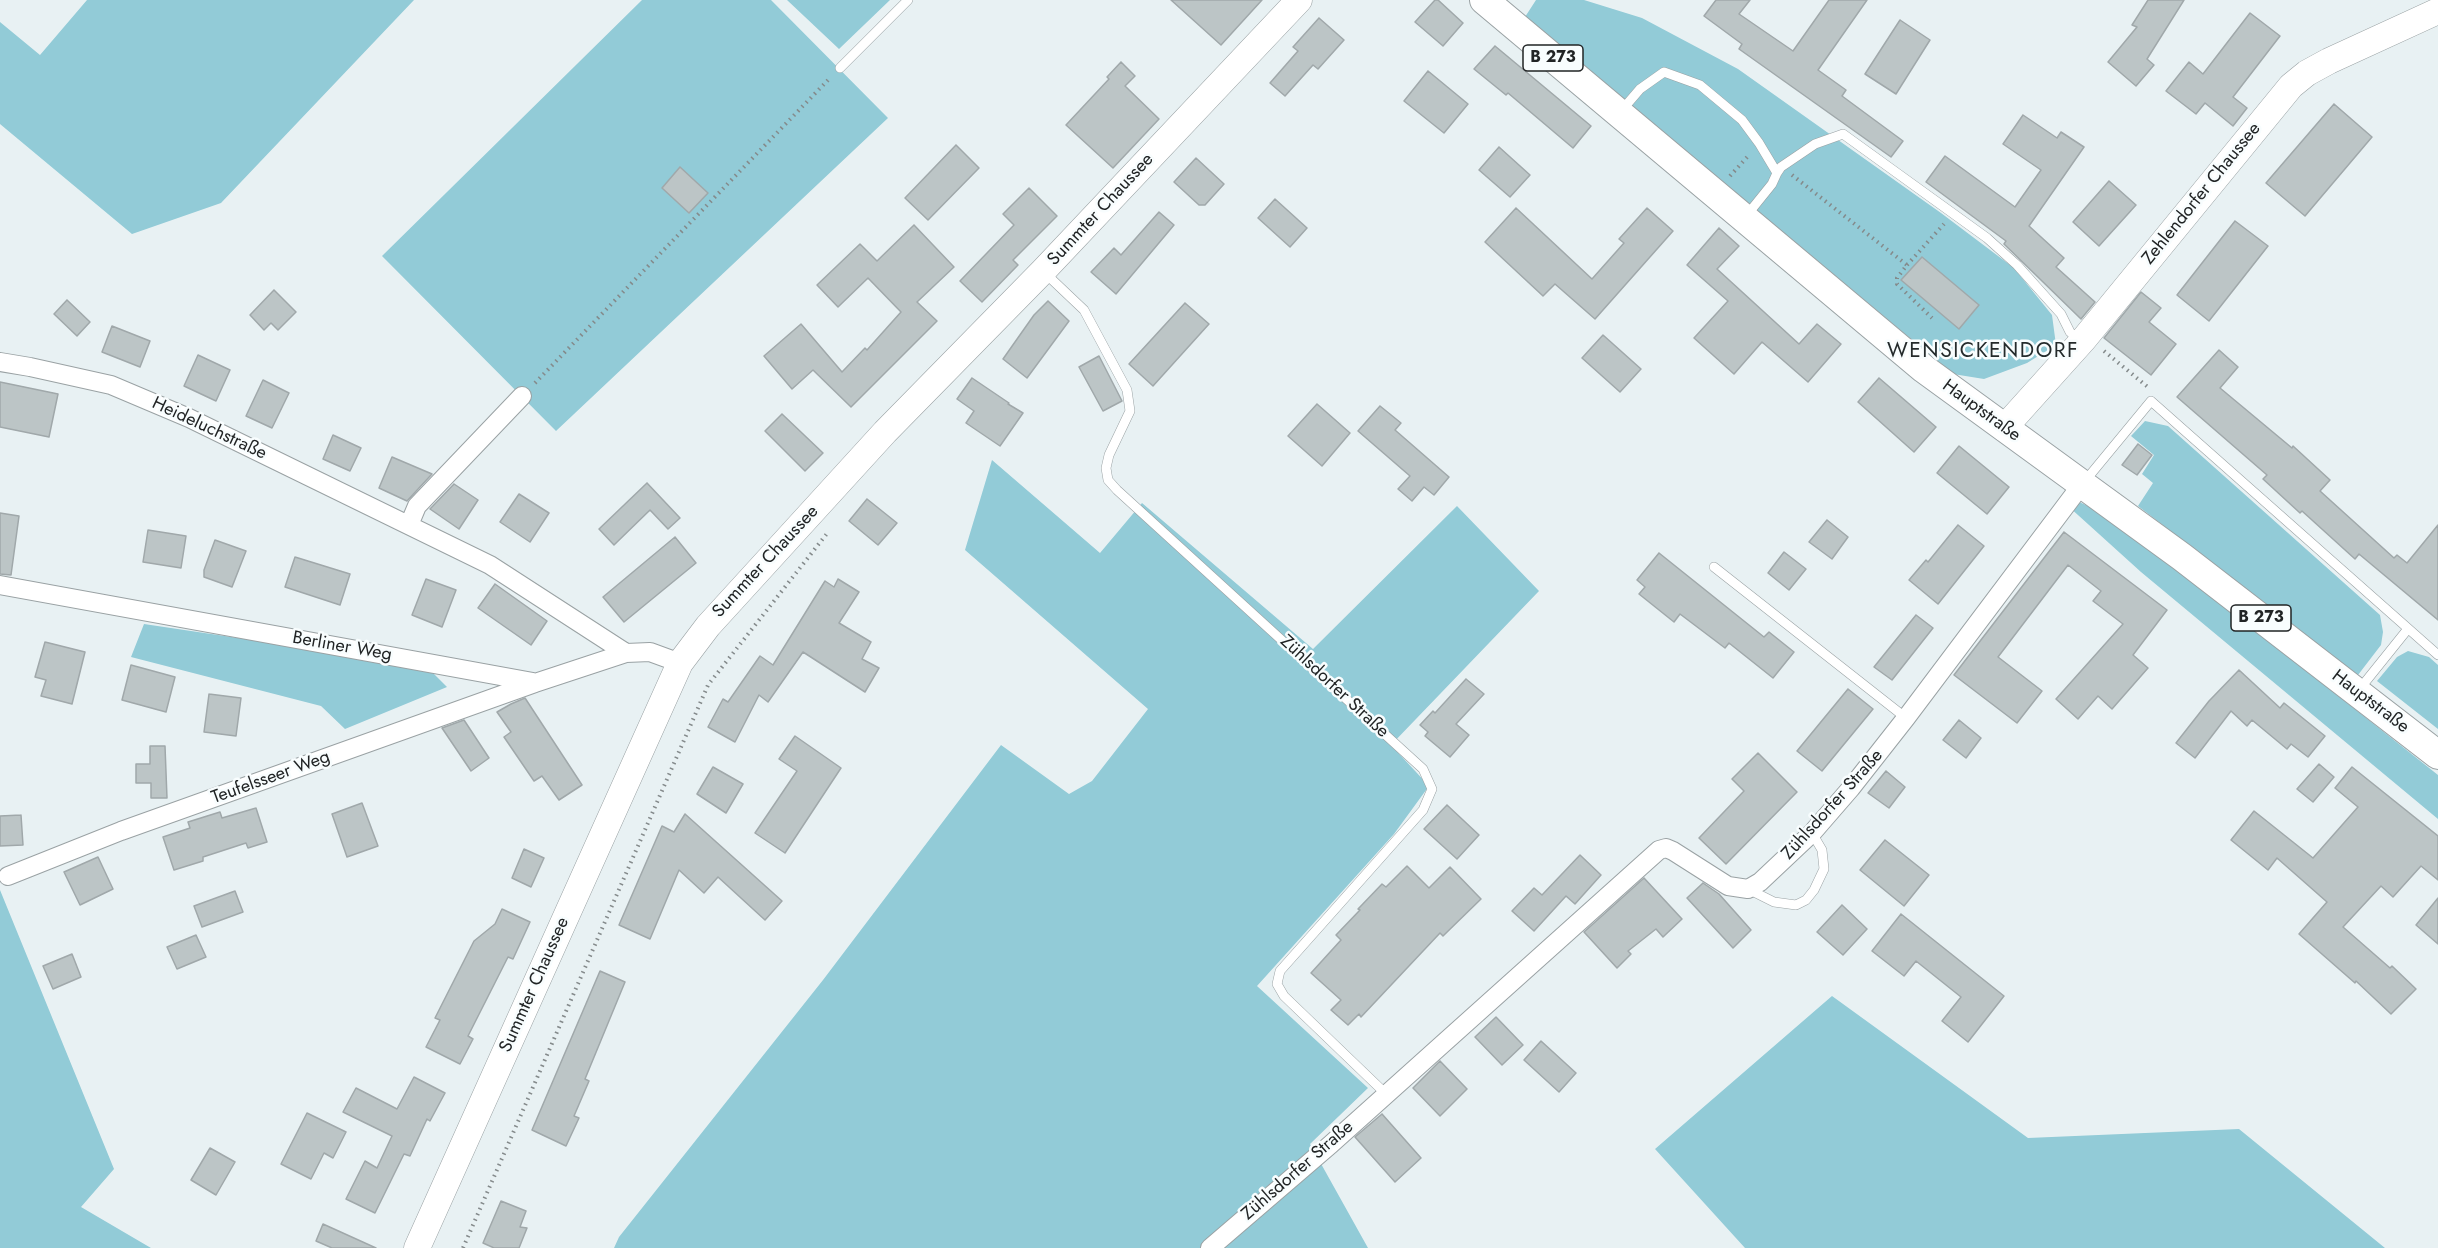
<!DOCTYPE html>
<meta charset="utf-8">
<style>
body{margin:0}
canvas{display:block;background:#e8f1f3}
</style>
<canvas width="2438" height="1248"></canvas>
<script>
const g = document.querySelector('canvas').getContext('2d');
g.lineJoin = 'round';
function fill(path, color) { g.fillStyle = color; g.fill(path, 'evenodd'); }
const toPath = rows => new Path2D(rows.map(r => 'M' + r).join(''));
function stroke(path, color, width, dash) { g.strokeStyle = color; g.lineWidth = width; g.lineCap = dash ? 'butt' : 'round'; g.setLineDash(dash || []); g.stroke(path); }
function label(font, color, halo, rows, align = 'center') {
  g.font = font + ' Jost,sans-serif'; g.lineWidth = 5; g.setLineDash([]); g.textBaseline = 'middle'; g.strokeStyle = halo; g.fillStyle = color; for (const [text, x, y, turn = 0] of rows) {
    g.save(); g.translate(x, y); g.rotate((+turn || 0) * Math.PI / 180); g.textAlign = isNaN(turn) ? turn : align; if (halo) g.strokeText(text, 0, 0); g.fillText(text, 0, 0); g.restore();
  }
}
const green = toPath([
 [87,0,414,0,221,203,132,234,0,124,0,22,40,55],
 [642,0,771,0,888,118,556,431,382,256],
 [787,0,890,0,839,49],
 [1536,0,1584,0,1642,18,1738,69,1941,213,2014,268,2052,315,2056,345,2027,363,1984,379,1953,374,1525,17],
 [2145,421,2168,426,2380,615,2383,632,2381,645,2358,675,2138,506,2153,483,2142,474,2154,455,2131,436],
 [992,460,1100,553,1142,503,1313,649,1457,506,1539,591,1391,745,1429,786,1394,834,1257,986,1368,1088,1310,1144,1368,1248,614,1248,619,1237,823,980,1001,745,1069,794,1092,781,1148,709,965,550],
 [2077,501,2114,518,2438,775,2438,819,2141,572,2068,506],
 [144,624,426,666,447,687,345,729,321,706,131,657],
 [2408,651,2429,657,2438,665,2438,729,2377,681,2397,657],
 [0,890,114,1169,81,1207,151,1248,0,1248],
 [1832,996,2028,1138,2239,1129,2385,1248,1745,1248,1655,1149]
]);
const building = toPath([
 [1171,0,1262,0,1221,45,1171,0],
 [1435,0,1438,0,1463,23,1443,46,1415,22,1435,0],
 [1716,0,1750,0,1739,14,1793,51,1829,0,1867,0,1818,70,1846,90,1842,96,1903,141,1891,157,1739,49,1742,44,1704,16,1716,0],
 [2148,0,2184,0,2147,59,2154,65,2136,86,2108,62,2137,27,2132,25,2148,0],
 [2250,13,2280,36,2233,97,2247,108,2233,126,2205,103,2196,114,2166,91,2189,62,2203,74,2250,13],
 [1319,18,1344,40,1318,69,1313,65,1285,96,1270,83,1298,51,1293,47,1319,18],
 [1900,20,1930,40,1896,94,1865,74,1900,20],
 [1495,46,1591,126,1573,148,1508,93,1506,95,1474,69,1495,46],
 [1121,62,1135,76,1125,86,1159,119,1113,168,1066,125,1109,79,1107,77,1121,62],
 [1428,71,1468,104,1444,133,1404,101,1428,71],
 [2334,104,2372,137,2305,216,2266,183,2334,104],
 [2023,115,2057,138,2061,132,2084,147,2029,226,2064,258,2056,267,2095,302,2081,319,2004,244,2006,241,1926,182,1945,156,2015,207,2041,170,2003,144,2023,115],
 [956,145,979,168,928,220,905,198,956,145],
 [1499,147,1530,175,1510,197,1479,170,1499,147],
 [1196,158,1224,184,1205,205,1199,205,1174,182,1196,158],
 [680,167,708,193,689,213,662,188,680,167],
 [2109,181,2136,205,2099,246,2073,222,2109,181],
 [1029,188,1057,216,1013,260,1018,265,982,302,960,281,1014,225,1003,214,1029,188],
 [1275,199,1307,228,1290,247,1258,218,1275,199],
 [1516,208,1592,279,1624,243,1619,239,1647,208,1673,231,1595,319,1555,284,1543,296,1485,242,1516,208],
 [1159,212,1174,225,1116,294,1091,272,1114,248,1121,255,1159,212],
 [2235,221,2268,246,2209,321,2177,295,2235,221],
 [914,225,954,267,917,302,937,321,851,407,813,370,792,389,764,356,801,324,842,372,865,348,867,350,901,312,868,278,838,307,817,285,860,244,877,261,914,225],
 [1719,228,1739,246,1717,269,1799,344,1817,324,1841,344,1808,382,1762,342,1734,374,1694,338,1728,301,1687,265,1719,228],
 [1922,257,1979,305,1959,329,1901,280,1922,257],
 [274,290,296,312,278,330,271,323,264,330,250,315,274,290],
 [2141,292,2161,308,2149,322,2176,344,2151,375,2104,338,2141,292],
 [67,300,90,322,77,336,54,314,67,300],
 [1048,301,1069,321,1027,378,1003,359,1034,315,1048,301],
 [1185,303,1209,324,1153,386,1129,364,1185,303],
 [112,326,150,341,140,367,102,352,112,326],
 [1603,335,1641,369,1620,392,1582,358,1603,335],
 [2219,350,2238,367,2220,388,2292,448,2293,446,2330,480,2320,491,2394,558,2397,555,2407,563,2438,525,2438,620,2359,554,2355,559,2302,511,2300,513,2263,479,2267,475,2177,397,2219,350],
 [198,355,230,370,216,401,184,386,198,355],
 [1099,356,1122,401,1103,411,1079,367,1099,356],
 [972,378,1009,403,1008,404,1023,413,1000,446,966,423,974,411,957,399,972,378],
 [1879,378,1936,427,1914,452,1858,402,1879,378],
 [263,380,289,393,272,428,246,416,263,380],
 [0,382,58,394,49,437,0,427,0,382],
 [1317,404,1350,433,1322,466,1288,436,1317,404],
 [1380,406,1401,423,1395,430,1449,477,1434,495,1424,487,1412,501,1398,489,1410,476,1358,431,1380,406],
 [782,414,823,453,805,471,765,431,782,414],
 [333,435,361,448,350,471,323,459,333,435],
 [2138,444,2152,455,2137,475,2122,465,2138,444],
 [1959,446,2009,487,1987,514,1937,473,1959,446],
 [392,457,432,474,407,501,379,488,392,457],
 [647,483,680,518,668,529,650,510,614,545,599,529,647,483],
 [454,484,478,500,459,529,430,509,454,484],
 [519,494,549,513,530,542,500,522,519,494],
 [867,499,897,523,878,545,849,521,867,499],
 [0,513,19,516,11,575,0,574,0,513],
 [1827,520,1848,537,1832,559,1809,542,1827,520],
 [1958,525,1984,546,1938,604,1909,580,1926,560,1928,562,1958,525],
 [148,530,186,536,181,568,143,562,148,530],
 [2064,532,2167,610,2133,655,2148,668,2112,709,2098,696,2078,719,2056,699,2123,624,2093,601,2101,591,2068,565,1998,657,2042,691,2017,723,1954,675,2064,532],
 [675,537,696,563,624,622,603,597,675,537],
 [215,540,246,551,232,587,204,577,204,570,215,540],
 [1784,552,1806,569,1789,590,1768,573,1784,552],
 [1659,553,1764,637,1769,632,1794,652,1773,678,1729,643,1725,648,1680,614,1674,622,1639,594,1645,587,1637,580,1659,553],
 [295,557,350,574,340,605,285,587,295,557],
 [426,579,456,590,442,627,412,615,426,579],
 [838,579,859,592,839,623,871,642,862,659,879,668,865,692,803,652,768,702,759,695,735,742,708,727,723,699,728,702,760,656,773,665,825,581,834,587,838,579],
 [495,584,547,621,531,645,478,608,495,584],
 [1916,615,1933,628,1892,680,1874,667,1916,615],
 [45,642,85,652,72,704,41,696,46,680,35,677,45,642],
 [131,665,175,677,166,712,122,700,131,665],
 [2239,670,2280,708,2284,703,2325,736,2308,757,2291,744,2287,749,2252,720,2247,726,2231,711,2195,758,2176,743,2209,701,2239,670],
 [1466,679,1484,694,1456,724,1469,735,1450,757,1425,736,1428,732,1420,725,1433,711,1435,713,1466,679],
 [1848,689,1873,709,1822,771,1797,751,1848,689],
 [209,694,241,698,236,736,204,732,209,694],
 [525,698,582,785,559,800,542,776,534,781,504,737,511,732,497,712,511,704,525,698],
 [464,720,489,758,471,771,442,728,464,720],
 [1959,720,1981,738,1966,758,1943,740,1959,720],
 [795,736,841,768,785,853,755,833,797,771,779,759,795,736],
 [150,746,165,746,167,798,151,798,151,783,136,783,136,764,150,764,150,746],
 [1758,753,1797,792,1726,864,1699,838,1744,791,1732,779,1758,753],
 [2319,764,2334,777,2313,802,2297,789,2319,764],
 [713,767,743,784,726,813,697,794,713,767],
 [2352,767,2438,836,2438,880,2421,866,2393,897,2381,886,2343,927,2390,968,2392,966,2416,989,2391,1014,2356,981,2355,983,2299,934,2327,902,2277,858,2268,870,2231,840,2254,811,2313,858,2358,807,2335,788,2352,767],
 [1886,771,1905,787,1889,808,1868,793,1886,771],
 [362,803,378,846,347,857,332,814,362,803],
 [1447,805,1479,835,1457,859,1424,829,1447,805],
 [256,808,267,842,248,848,246,843,203,857,203,861,174,870,163,837,190,828,188,822,220,812,222,818,256,808],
 [685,814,782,901,765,920,718,877,704,893,679,870,650,939,619,925,662,826,674,832,685,814],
 [21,815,23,845,0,846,0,816,21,815],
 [1885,840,1929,875,1904,906,1860,870,1885,840],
 [524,849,544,858,531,887,512,878,524,849],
 [1580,855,1601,875,1575,904,1566,896,1534,931,1512,911,1534,888,1542,895,1580,855],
 [98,857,113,889,80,905,64,872,98,857],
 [1407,866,1429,888,1450,867,1481,899,1443,936,1440,933,1361,1017,1359,1014,1348,1025,1331,1010,1341,1000,1311,973,1341,940,1336,935,1360,910,1358,909,1382,884,1386,887,1407,866],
 [1644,878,1682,919,1663,937,1656,929,1628,951,1631,954,1617,968,1584,932,1644,878],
 [1703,883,1719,894,1751,930,1733,948,1687,898,1703,883],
 [235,891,243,912,202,927,194,906,235,891],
 [2438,898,2438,944,2416,925,2438,898],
 [1842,905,1867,929,1843,955,1817,932,1842,905],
 [502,909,530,922,513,959,508,957,468,1036,473,1039,460,1064,426,1047,440,1020,435,1018,474,941,495,924,502,909],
 [1901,914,2004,996,1968,1042,1942,1021,1961,997,1916,961,1904,976,1872,951,1901,914],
 [196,935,206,957,177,969,167,947,196,935],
 [72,954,81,977,53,989,43,966,72,954],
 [600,971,625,982,585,1079,589,1081,574,1116,579,1118,566,1146,532,1130,600,971],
 [1496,1017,1523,1045,1502,1065,1475,1037,1496,1017],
 [1541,1041,1576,1073,1559,1092,1524,1060,1541,1041],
 [1440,1061,1467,1089,1440,1116,1413,1088,1440,1061],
 [414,1077,445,1093,430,1121,427,1119,410,1156,404,1154,375,1213,346,1199,365,1161,377,1168,392,1136,343,1112,356,1088,397,1109,414,1077],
 [307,1113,346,1132,333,1158,324,1153,311,1179,281,1164,307,1113],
 [1382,1114,1421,1158,1395,1182,1355,1137,1382,1114],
 [210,1148,235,1162,216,1195,191,1180,210,1148],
 [501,1201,526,1211,520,1227,527,1228,519,1248,494,1248,483,1243,501,1201],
 [323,1224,376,1248,332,1248,316,1241,323,1224]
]);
const path = toPath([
 [1792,175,1907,265,1897,278,1897,284,1932,318],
 [1730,176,1749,155],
 [1907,265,1944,224],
 [2104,351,2149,388],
 [535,383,830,78],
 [463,1248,708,685,829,531]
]);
const lane = toPath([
 [840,68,908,0],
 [1622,110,1640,89,1664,72,1700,85,1742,120,1759,143,1777,173,1772,184,1747,215],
 [1777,173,1781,167,1815,144,1843,134,1987,238,2017,265,2061,314,2070,332,2079,340],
 [1045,273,1084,310,1127,390,1130,411,1109,455,1106,468,1108,480,1117,490,1423,769,1432,789,1423,810,1280,971,1277,984,1284,996,1385,1093],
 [2085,481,2151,401,2438,655],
 [1714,567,1906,718],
 [2358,691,2407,630],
 [1748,889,1774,902,1796,905,1806,900,1814,890,1824,869,1822,850,1812,833]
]);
const street = toPath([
 [0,362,30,367,111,385,189,418,490,565,626,653],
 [409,525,417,506,522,396],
 [0,585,533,682],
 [8,876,121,831,535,683,626,653,650,652,680,663],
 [1210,1248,1330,1145,1659,850,1666,848,1673,851,1728,886,1748,889,1760,882,1812,833,1851,788,1906,718,2082,484]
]);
const secondary = toPath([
 [2004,428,2084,339,2291,86,2307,73,2329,61,2438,11],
 [417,1248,680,663,708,626,885,432,1043,271,1299,0]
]);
const primary = toPath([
 [1484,0,1924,369,2182,557,2438,755]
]);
const shields = [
 [1553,58,60],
 [2261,618,60]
];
const shieldNames = [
 ["B 273",1553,58],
 ["B 273",2261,618]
];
const streetNames = [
 ["Zehlendorfer Chaussee",2202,194,-51],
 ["Summter Chaussee",1101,210,-47],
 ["Hauptstraße",1981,411,36],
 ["Heideluchstraße",209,429,25],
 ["Summter Chaussee",766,562,-47],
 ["Berliner Weg",342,647,10],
 ["Zühlsdorfer Straße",1334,687,43],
 ["Hauptstraße",2370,702,37],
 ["Teufelsseer Weg",271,778,-20],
 ["Zühlsdorfer Straße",1833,805,-48],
 ["Summter Chaussee",535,985,-66],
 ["Zühlsdorfer Straße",1298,1171,-41]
];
const quarterNames = [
 ["WENSICKENDORF",1983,352]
];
fill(green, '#92cbd7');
fill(building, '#bcc5c6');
stroke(building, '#a0a8aa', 1.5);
stroke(lane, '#9aa2a4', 10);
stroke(street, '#9aa2a4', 20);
stroke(secondary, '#9aa2a4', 27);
stroke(primary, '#9aa2a4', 30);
stroke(path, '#848a8b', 4, [1.5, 4.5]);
stroke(lane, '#fff', 9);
stroke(street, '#fff', 18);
stroke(secondary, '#fff', 26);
stroke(primary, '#fff', 28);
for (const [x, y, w] of shields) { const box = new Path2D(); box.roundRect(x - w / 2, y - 13, w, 26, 4.5); g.fillStyle = '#f8fdfe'; g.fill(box); stroke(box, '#212425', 1.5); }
label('bold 16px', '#212425', null, shieldNames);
label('18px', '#212425', '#f8fdfe', streetNames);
g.letterSpacing = '1.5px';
label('21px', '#242b2c', '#f8fdfe', quarterNames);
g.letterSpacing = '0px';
</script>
